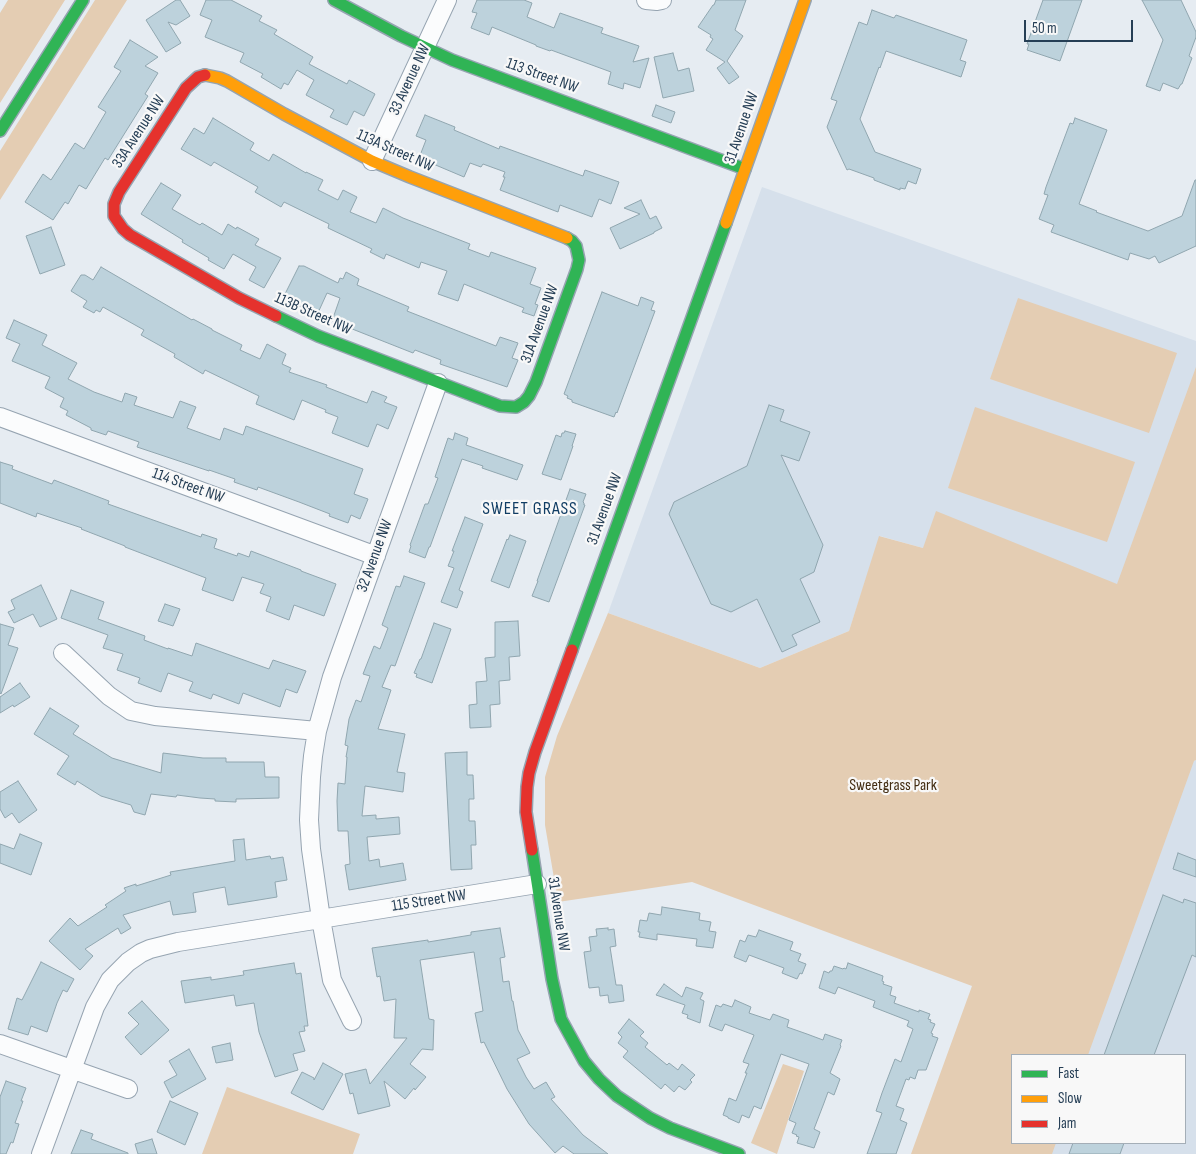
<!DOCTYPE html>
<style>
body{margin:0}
#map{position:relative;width:1196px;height:1154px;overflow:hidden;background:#e6ecf2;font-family:"Sofia Sans Condensed",sans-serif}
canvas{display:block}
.legend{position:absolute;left:1011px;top:1054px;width:175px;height:90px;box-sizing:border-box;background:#f8f8f8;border:1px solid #a4aeb7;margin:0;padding:6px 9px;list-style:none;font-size:15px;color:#253e55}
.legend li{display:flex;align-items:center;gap:10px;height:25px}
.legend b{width:25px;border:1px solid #a4aeb7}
.scale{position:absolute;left:1024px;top:20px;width:109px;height:22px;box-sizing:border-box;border:2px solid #253e55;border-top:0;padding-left:6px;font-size:15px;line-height:18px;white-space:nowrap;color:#253e55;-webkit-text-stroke:4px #f8f8f8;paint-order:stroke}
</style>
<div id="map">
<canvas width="1196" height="1154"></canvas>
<ul class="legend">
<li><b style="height:6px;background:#30b455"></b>Fast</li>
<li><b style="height:6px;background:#ff9f0a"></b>Slow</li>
<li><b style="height:6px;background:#e5322d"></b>Jam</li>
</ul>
<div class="scale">50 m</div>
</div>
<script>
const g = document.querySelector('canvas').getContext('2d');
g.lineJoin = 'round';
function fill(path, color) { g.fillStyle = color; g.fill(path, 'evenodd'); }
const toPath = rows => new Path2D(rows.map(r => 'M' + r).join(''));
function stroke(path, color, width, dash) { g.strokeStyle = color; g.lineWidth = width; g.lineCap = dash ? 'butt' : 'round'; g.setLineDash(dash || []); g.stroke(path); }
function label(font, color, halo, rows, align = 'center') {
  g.font = font + ' "Sofia Sans Condensed",sans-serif'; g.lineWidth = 4.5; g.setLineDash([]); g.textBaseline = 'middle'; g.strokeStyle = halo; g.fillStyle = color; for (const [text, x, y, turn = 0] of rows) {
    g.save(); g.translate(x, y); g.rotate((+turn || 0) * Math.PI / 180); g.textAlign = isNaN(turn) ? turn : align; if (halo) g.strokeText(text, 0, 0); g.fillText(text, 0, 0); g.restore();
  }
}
const built = toPath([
 [762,187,1196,341,1196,419,1135,591,923,548,880,536,849,631,760,668,608,613],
 [1196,760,1196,1154,1045,1154,1049,1143,1185,1143,1185,1055,1080,1055,1186,765]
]);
const green = toPath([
 [8,0,65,0,0,103,0,13],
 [95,0,127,0,0,200,0,151],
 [1018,298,1177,353,1149,433,990,379],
 [1196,367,1196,760,1194,761,1088,1055,1012,1055,1012,1143,1056,1143,1052,1154,911,1154,972,986,692,882,558,902,545,825,545,777,557,736,608,613,760,668,849,631,879,536,923,548,936,511,1117,584],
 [975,407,1135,462,1107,542,948,488],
 [783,1064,804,1071,777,1154,751,1143],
 [227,1087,360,1134,353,1154,202,1154]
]);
const building = toPath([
 [176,0,180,0,190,16,176,25,168,22,181,43,166,52,146,20,176,0],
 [206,0,231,0,262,16,259,21,277,30,274,34,313,57,309,64,347,84,349,80,375,94,364,116,354,111,347,125,330,117,334,110,306,95,314,80,297,70,288,85,284,83,281,89,261,77,263,74,240,62,244,53,205,37,212,20,200,15,206,0],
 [477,0,524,0,532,3,527,17,554,28,560,13,603,28,601,33,639,46,633,62,649,58,640,88,624,83,623,89,608,84,611,72,551,50,550,51,536,46,536,45,492,27,489,35,471,28,477,13,472,12,477,0],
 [716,0,746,0,735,30,743,36,727,61,739,77,729,84,717,68,725,62,706,50,713,39,710,37,711,35,698,27,713,5,714,5,716,0],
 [1043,0,1082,0,1060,61,1027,50,1029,44,1027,44,1043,0],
 [1142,0,1181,0,1196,32,1196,37,1189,56,1192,58,1182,84,1181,84,1178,89,1163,83,1160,91,1146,86,1163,40,1142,0],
 [872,10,894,18,896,15,967,40,960,60,966,62,961,77,886,51,880,68,879,67,860,119,875,152,921,169,916,184,908,181,905,189,900,188,900,190,874,180,874,178,849,169,847,170,827,127,837,101,831,99,859,22,867,25,872,10],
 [130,40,158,57,145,66,158,73,145,94,148,96,108,160,105,158,86,189,79,185,68,204,65,202,53,220,25,202,43,174,51,180,75,143,84,149,106,112,98,107,121,71,114,67,130,40],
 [673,53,678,71,689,68,694,91,663,98,654,57,673,53],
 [656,105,675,112,671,123,652,116,656,105],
 [425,115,455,127,454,130,499,149,500,146,583,176,585,170,619,182,611,204,599,199,592,217,560,205,558,212,500,190,505,177,503,177,505,172,483,164,481,167,470,163,464,177,419,158,426,140,416,136,425,115],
 [213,118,254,143,250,150,269,161,273,154,306,173,306,172,323,180,318,190,338,200,343,190,357,197,350,212,376,223,383,208,403,218,470,244,468,249,489,257,491,252,536,268,530,284,541,288,535,304,538,305,534,316,522,312,524,308,464,284,458,301,438,294,447,271,421,262,419,268,386,254,384,259,370,252,372,249,328,228,329,224,284,202,281,207,255,192,258,187,214,162,211,166,181,149,194,128,204,134,213,118],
 [1075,118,1107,130,1079,204,1097,211,1096,212,1148,231,1182,216,1195,180,1196,180,1196,246,1159,263,1155,256,1149,259,1130,253,1128,260,1051,232,1054,225,1039,219,1048,195,1044,194,1046,187,1070,123,1073,124,1075,118],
 [161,183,181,195,172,209,200,225,202,223,222,235,228,224,236,229,237,227,259,239,255,245,281,258,264,288,249,280,256,267,233,254,224,269,208,260,209,258,182,242,183,240,141,214,161,183],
 [641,200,650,219,656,216,662,228,654,232,654,233,620,249,610,228,640,214,624,208,641,200],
 [51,227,65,265,40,274,26,236,51,227],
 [299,266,304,266,338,283,340,278,343,279,346,272,359,279,357,285,409,307,407,311,496,346,500,337,518,343,512,358,518,360,507,387,440,364,441,360,415,350,413,353,332,321,340,298,327,293,317,315,283,298,299,266],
 [101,267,192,320,193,319,212,329,212,330,242,345,240,350,260,359,267,344,286,354,282,364,291,368,289,372,327,385,326,387,367,403,372,391,387,397,384,402,397,407,388,429,377,424,368,447,332,433,338,417,325,412,326,410,302,400,294,420,256,404,259,396,205,370,203,374,174,357,175,354,141,335,144,330,103,307,100,312,96,310,94,313,83,307,87,301,71,291,81,275,85,275,93,280,101,267],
 [602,292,638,306,641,297,654,302,651,310,655,311,617,413,616,412,614,417,572,402,572,400,567,398,568,396,564,394,602,292],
 [14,320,47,335,42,345,77,363,68,379,94,392,122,402,125,393,137,397,134,405,173,418,180,401,196,407,187,428,220,440,224,428,243,435,246,426,363,469,354,494,368,499,360,519,351,515,348,523,329,516,330,514,299,502,258,487,257,490,234,482,235,479,209,470,209,471,137,447,139,442,108,431,106,435,91,430,91,428,66,415,68,411,60,407,64,398,45,388,50,377,12,361,20,344,6,338,14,320],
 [769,405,784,410,780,421,810,432,799,461,781,455,823,545,814,572,800,579,820,622,792,635,797,645,782,652,757,599,731,612,711,604,669,514,674,502,747,466,769,405],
 [565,431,576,434,572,446,573,446,561,480,542,474,556,435,561,437,562,433,564,433,565,431],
 [455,433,468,438,466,445,523,465,517,480,482,468,483,466,462,459,430,547,429,547,425,558,409,552,411,546,410,545,425,504,428,504,438,478,435,477,448,438,453,440,455,433],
 [0,462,13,466,12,469,52,484,54,480,109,501,108,504,201,537,202,534,217,539,214,548,237,556,238,553,249,557,251,551,301,570,301,571,336,584,324,616,294,605,289,620,266,611,271,597,260,593,264,584,242,577,233,601,202,590,206,578,125,547,125,546,81,529,82,528,37,513,36,517,0,503,0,462],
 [570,489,586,494,583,502,584,503,584,505,585,505,549,602,532,596,538,581,537,581,570,489],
 [465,517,483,524,459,590,463,592,457,608,441,602,454,568,448,566,454,551,452,551,465,517],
 [510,535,526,541,509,588,491,581,507,539,508,540,510,535],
 [404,576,425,583,395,666,391,665,382,687,391,690,378,729,405,734,397,772,405,773,403,792,365,786,362,816,376,815,376,819,399,817,400,834,367,837,369,861,379,859,380,867,403,863,406,880,349,890,345,865,350,864,348,831,338,831,337,801,338,783,345,784,347,757,346,757,348,746,345,745,349,719,356,700,361,702,370,676,363,674,374,646,380,649,388,628,382,625,396,586,400,587,404,576],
 [41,585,57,619,40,627,33,614,14,623,8,612,15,609,11,600,41,585],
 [71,590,104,602,98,619,145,636,144,640,168,649,168,648,192,656,196,643,269,669,273,660,306,671,297,693,286,689,280,707,243,693,239,704,213,694,211,699,189,691,193,682,168,673,161,692,138,683,140,678,117,670,123,654,103,648,108,635,61,618,71,590],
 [165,604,180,609,173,626,158,621,165,604],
 [518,621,520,656,509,657,510,680,499,681,500,704,490,705,491,727,470,728,469,705,477,704,476,682,487,681,485,658,495,657,495,622,518,621],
 [434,623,451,629,432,683,416,677,417,674,414,673,420,659,421,659,434,623],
 [0,624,14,628,8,645,18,648,1,694,0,693,0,624],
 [20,683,30,697,14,707,13,705,0,713,0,697,20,683],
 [50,708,79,726,73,734,112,758,161,773,163,753,203,758,226,758,226,762,264,762,265,777,279,777,279,798,236,799,236,802,215,801,215,799,200,798,177,795,176,797,151,794,145,815,134,812,131,805,101,796,77,781,75,785,57,774,69,756,34,734,50,708],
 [467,752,467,775,473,775,474,799,469,799,469,821,475,821,476,845,471,845,472,869,451,870,445,753,467,752],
 [18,781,37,810,19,823,12,813,5,818,0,809,0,792,18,781],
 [20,834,42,843,31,875,0,863,0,844,14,849,20,834],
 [244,839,246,860,270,856,271,859,283,857,287,880,275,882,277,897,228,905,225,887,193,893,196,912,173,915,170,901,123,915,131,928,121,934,118,928,85,949,93,956,80,970,49,941,70,918,78,926,107,907,105,905,126,891,124,888,136,884,136,886,171,875,170,872,235,861,233,840,244,839],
 [1178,853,1196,860,1196,877,1173,869,1178,853],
 [1163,895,1183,903,1184,899,1196,903,1196,957,1192,955,1154,1055,1104,1055,1163,895],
 [662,907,700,913,699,920,711,922,709,931,716,932,713,948,696,946,697,939,657,934,657,940,639,937,640,932,638,932,640,920,647,921,649,913,661,915,662,907],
 [500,928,505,957,500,958,503,982,509,981,512,1001,513,1001,518,1030,530,1053,517,1059,526,1077,534,1089,546,1082,555,1097,551,1099,583,1135,608,1154,574,1154,563,1146,555,1153,529,1124,507,1089,484,1042,481,1043,475,1013,483,1011,474,952,420,960,429,1019,434,1020,433,1050,422,1049,410,1064,426,1077,415,1090,414,1088,405,1099,384,1081,390,1106,358,1114,353,1093,350,1094,345,1074,366,1069,370,1084,407,1038,394,1038,396,999,384,1001,380,976,377,977,372,948,428,940,428,942,471,935,471,932,500,928],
 [608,928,608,930,614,929,616,946,610,947,616,985,622,985,624,1001,609,1003,608,995,600,996,599,987,589,988,584,952,591,951,589,937,597,936,596,929,608,928],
 [759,930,793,942,790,950,801,954,798,961,806,964,802,974,800,973,797,979,782,973,784,968,749,955,746,962,734,957,740,940,745,942,748,935,756,937,759,930],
 [41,962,74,979,67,992,63,990,57,1003,47,1032,31,1026,28,1035,8,1029,17,998,22,1000,41,962],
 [294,963,296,974,301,973,308,1026,304,1026,305,1031,299,1032,305,1051,293,1054,298,1070,275,1077,259,1032,254,1003,236,1006,234,995,185,1003,181,981,211,977,211,980,244,975,243,971,294,963],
 [848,963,883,976,882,981,884,982,883,984,892,987,890,995,896,997,894,1003,919,1012,919,1010,930,1014,928,1019,931,1020,930,1022,935,1024,931,1033,933,1034,932,1036,938,1038,926,1070,918,1070,915,1079,910,1077,909,1080,906,1079,896,1106,904,1109,900,1120,907,1123,896,1154,867,1154,882,1113,876,1111,882,1093,895,1059,901,1062,913,1029,907,1026,909,1021,873,1007,875,1001,838,987,835,994,819,988,824,971,829,973,830,971,832,971,834,966,843,969,844,968,846,969,848,963],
 [664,984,682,997,686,987,703,993,700,999,704,1001,700,1023,687,1018,688,1015,682,1013,685,1005,656,995,664,984],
 [735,1000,751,1007,749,1013,770,1020,773,1014,789,1020,787,1027,807,1034,823,1040,825,1034,842,1040,840,1045,841,1046,830,1073,840,1079,834,1095,828,1092,824,1103,814,1129,820,1132,814,1148,797,1143,799,1137,796,1136,797,1135,792,1133,796,1123,789,1120,809,1064,781,1054,761,1109,754,1106,749,1118,742,1115,739,1123,728,1118,728,1117,723,1115,729,1098,736,1101,747,1073,745,1073,749,1064,743,1062,754,1035,725,1024,722,1031,709,1026,716,1005,721,1007,723,1004,732,1007,735,1000],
 [142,1001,169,1030,141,1055,125,1037,139,1024,128,1013,142,1001],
 [629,1019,644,1032,640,1036,648,1043,645,1047,667,1065,669,1063,678,1070,682,1064,695,1075,690,1080,692,1082,685,1090,679,1086,674,1092,665,1084,661,1089,623,1057,628,1051,618,1043,622,1037,618,1033,629,1019],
 [230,1043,233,1060,216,1063,212,1047,230,1043],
 [189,1049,206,1079,172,1098,164,1082,177,1075,169,1061,189,1049],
 [323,1063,343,1074,323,1110,291,1093,302,1072,314,1078,314,1080,323,1063],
 [6,1081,26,1088,21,1101,23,1101,15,1123,19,1124,13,1143,11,1142,6,1154,0,1154,0,1097,6,1081],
 [170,1101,198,1113,185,1145,157,1132,170,1101],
 [81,1130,93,1134,91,1139,128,1153,128,1154,71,1154,81,1130],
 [152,1139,157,1154,138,1154,135,1144,152,1139],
 [1073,1143,1124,1143,1120,1154,1069,1154,1073,1143]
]);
const street = toPath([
 [646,0,657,1,662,0],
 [372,161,447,0],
 [0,417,376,556],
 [63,653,109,696,131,711,155,716,317,731],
 [352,1021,332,980,321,919,311,849,309,820,311,777,313,756,317,731,332,677,438,383],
 [0,1044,128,1089],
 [41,1154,95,1007,110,980,128,962,141,953,150,949,178,942,537,884]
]);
const fast = toPath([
 [334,0,401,36,452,60,745,169],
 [0,131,83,0],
 [276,316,318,336,500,406,516,407,524,402,529,396,536,382,577,269,579,260,576,246,572,241,567,238],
 [572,650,726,223],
 [532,850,552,979,561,1019,584,1061,599,1079,617,1096,650,1118,670,1128,739,1154]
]);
const slow = toPath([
 [205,75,220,78,227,81,284,114,372,161,410,177,567,238],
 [726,223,805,0]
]);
const jam = toPath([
 [205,75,198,77,186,88,119,192,114,204,114,216,123,229,130,235,239,298,276,316],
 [532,850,526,812,527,787,529,773,535,752,572,650]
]);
const streetNames = [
 ["113 Street NW",542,76,20],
 ["33 Avenue NW",410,80,-65],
 ["31 Avenue NW",742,128,-71],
 ["33A Avenue NW",139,132,-57],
 ["113A Street NW",395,151,24],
 ["113B Street NW",313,314,24],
 ["31A Avenue NW",540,324,-70],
 ["114 Street NW",188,486,20],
 ["31 Avenue NW",605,509,-70],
 ["32 Avenue NW",375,556,-70],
 ["115 Street NW",429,901,-9],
 ["31 Avenue NW",558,914,81]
];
const parkNames = [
 ["Sweetgrass Park",893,786]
];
const neighbourhoodNames = [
 ["SWEET GRASS",530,509]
];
fill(built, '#d6e0eb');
fill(green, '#e4cdb3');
fill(building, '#bdd2dc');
stroke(building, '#90a6af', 1);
stroke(street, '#96a4b1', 20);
stroke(fast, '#96a4b1', 14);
stroke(slow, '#96a4b1', 14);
stroke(jam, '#96a4b1', 14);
stroke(street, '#fbfcfd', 18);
stroke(fast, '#30b455', 11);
stroke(slow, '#ff9f0a', 11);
stroke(jam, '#e5322d', 11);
label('16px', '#253e55', '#f8f8f8', streetNames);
label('16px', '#432d12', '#f8f8f8', parkNames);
g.letterSpacing = '1px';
label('18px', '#113d64', '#f8f8f8', neighbourhoodNames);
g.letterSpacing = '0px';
</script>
